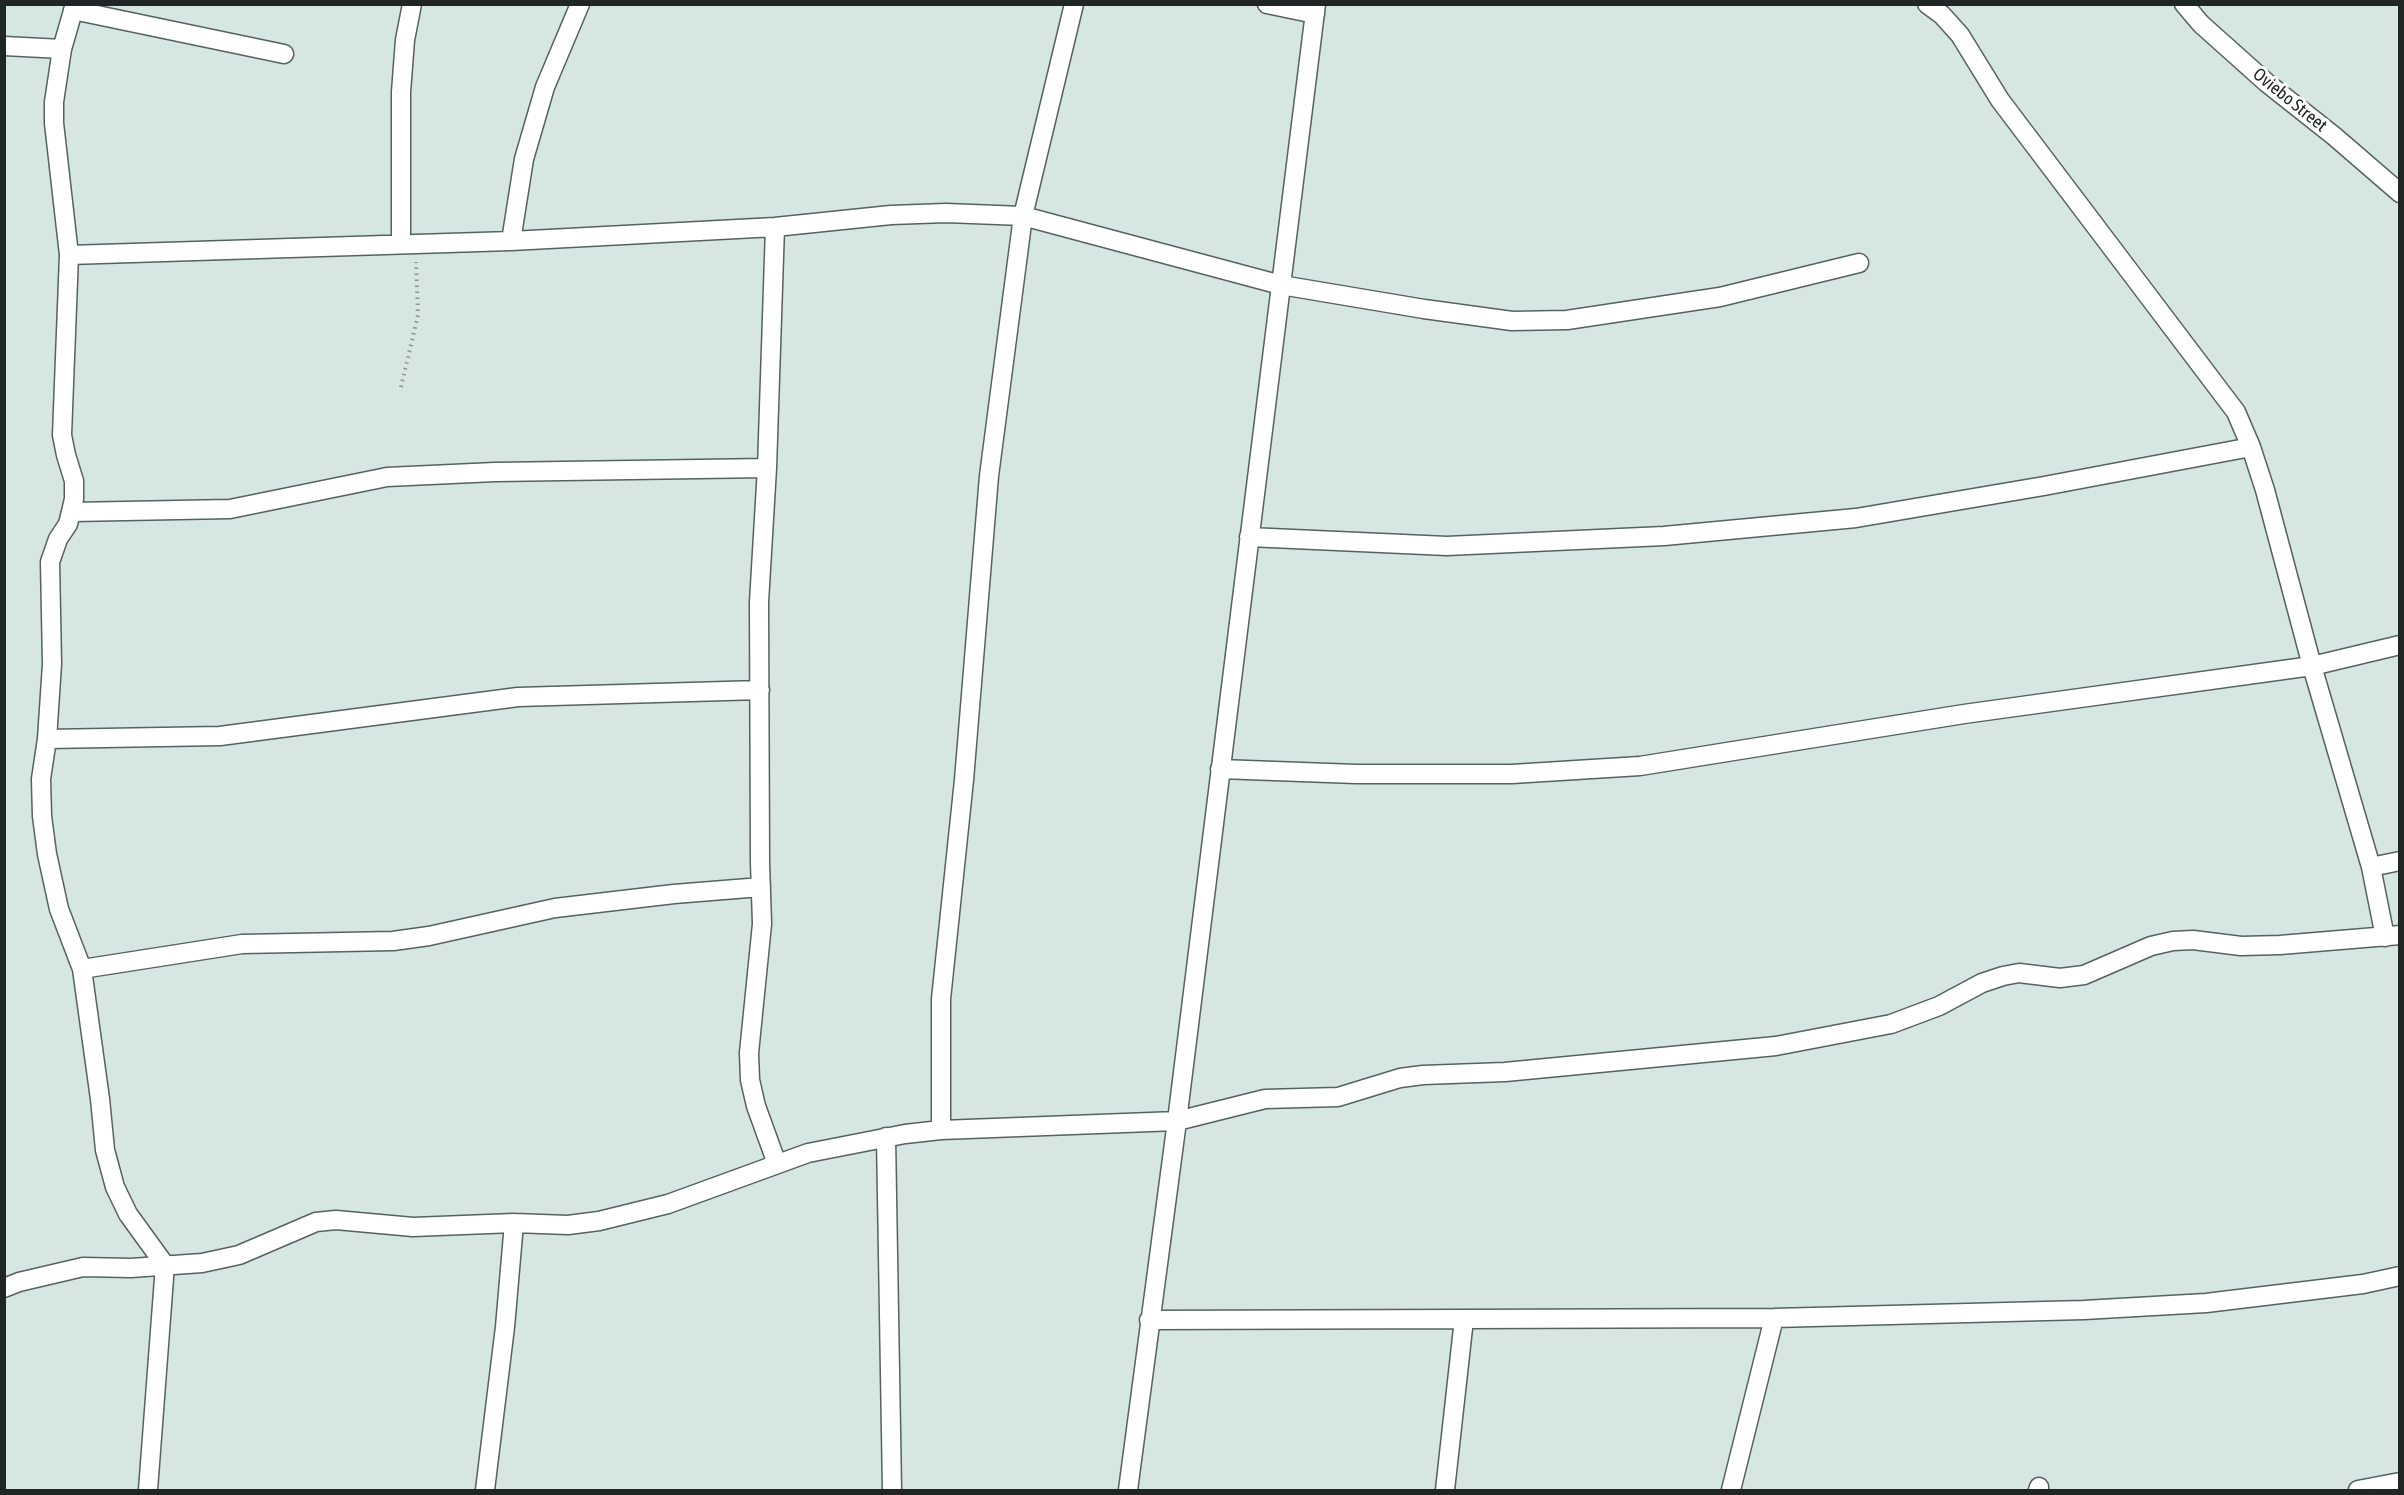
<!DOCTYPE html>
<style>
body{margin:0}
#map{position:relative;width:2404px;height:1495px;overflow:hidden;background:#d6e6e2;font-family:"Asap Condensed",sans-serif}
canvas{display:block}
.frame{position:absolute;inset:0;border:6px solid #202625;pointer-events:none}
</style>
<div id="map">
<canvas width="2404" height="1495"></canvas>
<div class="frame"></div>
</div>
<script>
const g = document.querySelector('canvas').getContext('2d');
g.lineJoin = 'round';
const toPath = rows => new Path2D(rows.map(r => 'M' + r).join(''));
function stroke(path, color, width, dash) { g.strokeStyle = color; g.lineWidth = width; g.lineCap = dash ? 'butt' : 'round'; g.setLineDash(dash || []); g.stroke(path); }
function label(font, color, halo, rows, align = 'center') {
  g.font = font + ' "Asap Condensed",sans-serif'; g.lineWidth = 6; g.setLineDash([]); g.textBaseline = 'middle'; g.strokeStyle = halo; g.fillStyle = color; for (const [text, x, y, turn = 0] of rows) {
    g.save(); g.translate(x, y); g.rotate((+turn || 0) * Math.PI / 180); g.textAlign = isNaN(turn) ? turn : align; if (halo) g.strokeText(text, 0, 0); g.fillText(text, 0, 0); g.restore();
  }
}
const path = toPath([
 [401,387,418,315,416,262]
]);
const street = toPath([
 [75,4,62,49,54,102,54,123,69,255,62,435,66,455,74,481,74,499,68,524,58,539,50,562,52,664,47,739,41,779,42,816,47,854,59,909,82,969,100,1099,105,1150,115,1187,128,1214,165,1265,148,1490],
 [1267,4,1315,14],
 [1927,4,1942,15,1960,35,2000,100,2236,412,2251,447,2265,490,2312,666,2371,867,2385,937],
 [2184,4,2201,24,2267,83,2334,136,2400,193],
 [73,10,284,54],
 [4,46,62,49],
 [775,227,767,468,759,602,760,862,762,924,749,1053,750,1080,756,1106,777,1164],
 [511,241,524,159,545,87,580,4],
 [401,244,401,92,405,40,412,4],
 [69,255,511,241,775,227,891,215,946,213,1023,216,1281,285,1424,309,1512,321,1567,320,1720,297,1859,263],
 [72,512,230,509,387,477,495,472,767,468],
 [1249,537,1447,546,1664,536,1856,518,2044,486,2251,447],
 [47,739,220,736,518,697,760,690],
 [1220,769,1356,774,1512,774,1640,766,1964,714,2312,666,2400,645],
 [2371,867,2400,861],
 [82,969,242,944,393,941,429,936,555,908,674,894,761,887],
 [941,1130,941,999,964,780,989,476,1023,216,1074,4],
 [886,1137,892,1490],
 [4,1288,19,1282,83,1267,131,1268,202,1263,239,1255,316,1222,336,1220,413,1227,514,1223,568,1225,599,1221,668,1204,808,1153,905,1134,941,1130,1177,1121,1265,1099,1338,1097,1400,1078,1423,1075,1505,1072,1776,1046,1891,1024,1939,1006,1982,983,2003,976,2019,973,2060,978,2084,975,2151,946,2173,941,2193,940,2241,946,2280,945,2400,935],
 [1149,1320,1774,1318,2084,1310,2206,1303,2363,1284,2400,1276],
 [485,1490,505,1327,514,1223],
 [1128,1490,1177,1121,1316,4],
 [1445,1490,1464,1319],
 [1731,1490,1774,1318],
 [2038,1490,2039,1487],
 [2358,1490,2400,1482]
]);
const streetNames = [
 ["Oviebo Street",2290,100,39]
];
stroke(street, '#55625f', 21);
stroke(path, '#8a9693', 4, [1.5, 4.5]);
stroke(street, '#fff', 18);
label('18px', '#202625', '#fff', streetNames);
</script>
